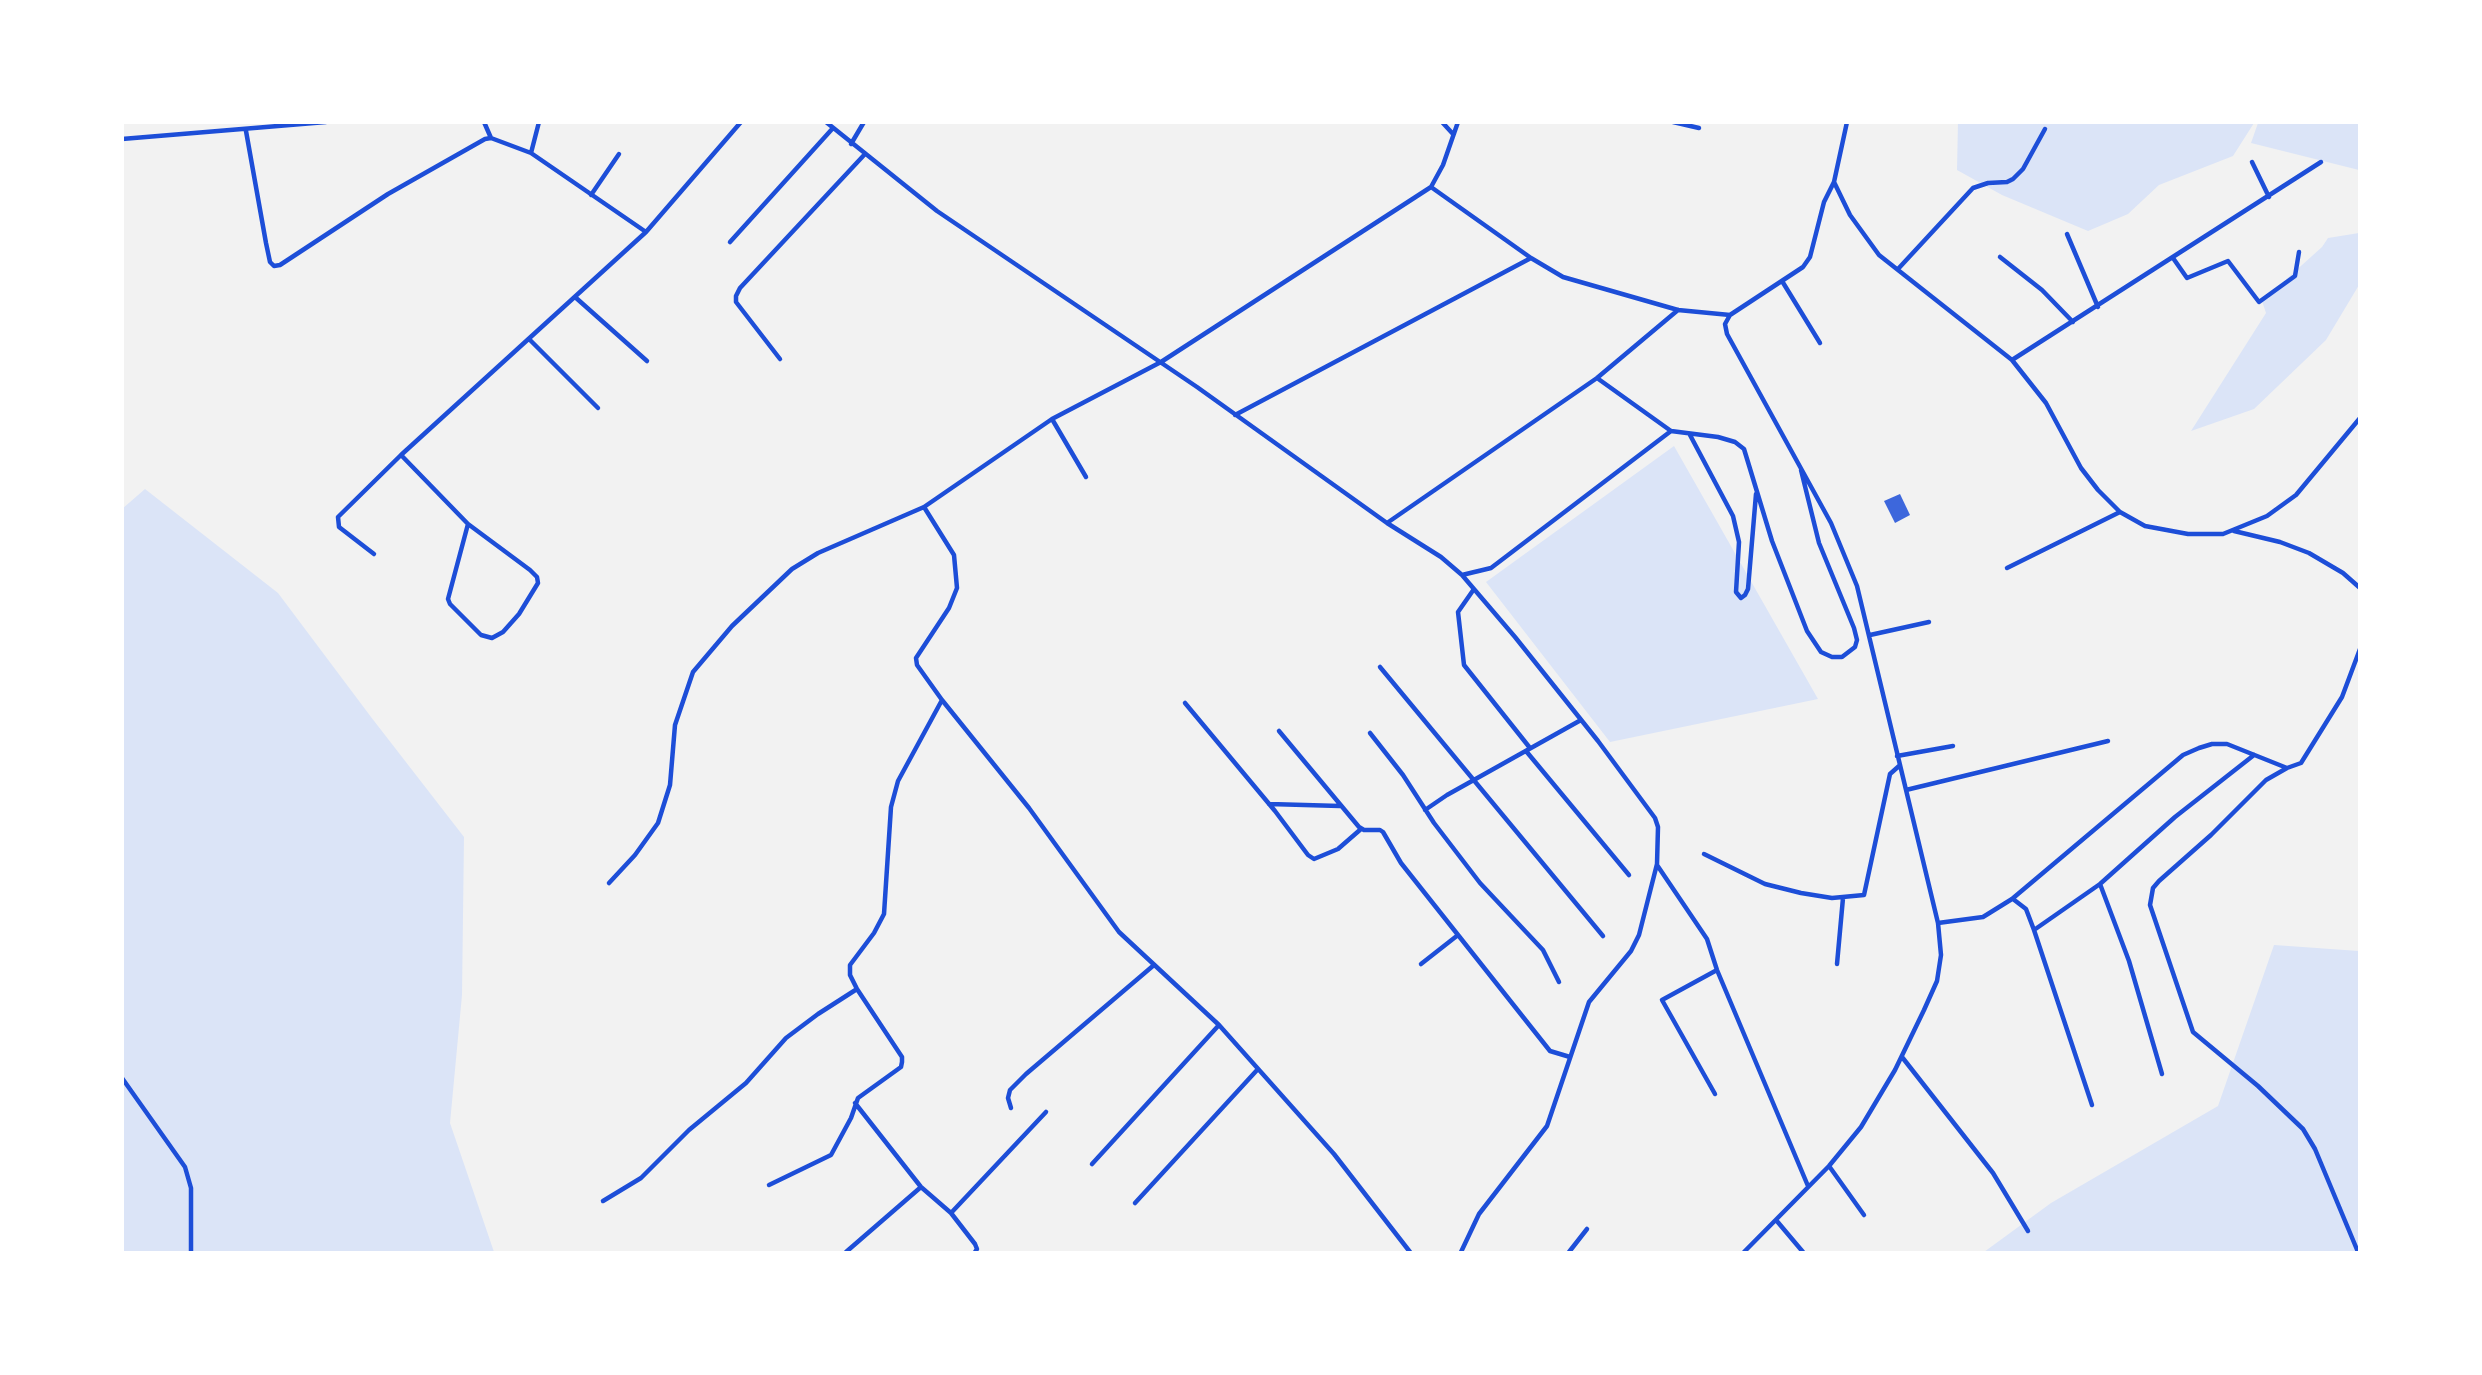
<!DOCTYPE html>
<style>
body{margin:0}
#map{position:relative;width:2482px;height:1375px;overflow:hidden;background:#f2f2f2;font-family:"PT Sans",sans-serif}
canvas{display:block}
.frame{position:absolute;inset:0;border:124px solid #fff;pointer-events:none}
</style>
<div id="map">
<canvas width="2482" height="1375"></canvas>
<div class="frame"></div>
</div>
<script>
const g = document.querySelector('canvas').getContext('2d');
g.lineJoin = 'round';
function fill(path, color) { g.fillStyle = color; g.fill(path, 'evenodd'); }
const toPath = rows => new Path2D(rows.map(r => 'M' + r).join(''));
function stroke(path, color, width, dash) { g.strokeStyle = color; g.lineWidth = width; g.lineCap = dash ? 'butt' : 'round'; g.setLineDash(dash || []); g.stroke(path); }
const green = toPath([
 [1958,122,2254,123,2233,156,2159,185,2128,214,2088,231,2002,195,1957,170],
 [2258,123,2359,123,2359,170,2251,143],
 [2359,233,2359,285,2326,340,2254,409,2191,431,2266,313,2262,301,2322,247,2328,238],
 [1674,446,1818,699,1610,742,1486,582],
 [145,489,278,593,371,717,464,837,462,995,450,1123,494,1252,123,1252,122,509],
 [2274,945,2359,951,2359,1252,1984,1252,2051,1203,2218,1106]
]);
const building = toPath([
 [1900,494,1910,515,1895,523,1884,501]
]);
const minor = toPath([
 [484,122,491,138],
 [826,122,937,211,1197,387,1387,523,1441,557,1462,575,1515,637,1598,741,1655,818,1658,827,1657,864,1639,935,1631,951,1589,1002,1547,1126,1479,1214,1461,1252],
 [1442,122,1453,134],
 [1673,122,1699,128],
 [246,131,266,243,270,262,274,266,280,265,388,194,485,139,491,138,531,153,646,232],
 [122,139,326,122],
 [851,144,864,122],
 [531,153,539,122],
 [2252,162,2269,197],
 [1834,182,1850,215,1879,255,2012,360,2046,403,2081,468,2098,490,2120,512,2145,526,2188,534,2223,534,2267,516,2296,495,2360,418],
 [1431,187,1531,258,1563,277,1678,310,1730,315],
 [591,195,619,154],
 [2067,234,2098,307],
 [730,242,833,128],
 [2000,257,2042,290,2073,322],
 [2173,258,2187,278,2228,261,2259,302,2295,276,2299,252],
 [1898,269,1973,188,1988,183,2007,182,2013,179,2023,169,2045,129],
 [1782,281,1820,343],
 [575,297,647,361],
 [530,340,598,408],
 [780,359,736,302,736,296,740,288,865,154],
 [2012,360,2321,162],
 [1597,378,1671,431,1718,437,1735,442,1744,449,1772,541,1807,631,1821,652,1832,657,1842,657,1855,647,1857,640,1854,628,1819,543,1801,470],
 [1235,415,1531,258],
 [1052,419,1086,477],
 [1690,435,1733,516,1739,542,1736,592,1741,598,1745,595,1748,589,1756,494],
 [401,455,468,524,448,599,450,604,481,635,492,638,503,632,519,614,538,583,537,577,530,570,468,524],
 [924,507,954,555,957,588,949,608,916,658,917,665,942,700,1029,808,1119,932,1219,1025,1334,1154,1410,1252],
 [1387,523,1597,378,1678,310],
 [2234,531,2280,542,2309,553,2343,573,2360,588],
 [374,554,339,527,338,517,401,455,646,232,741,122],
 [2007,568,2120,512],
 [1462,575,1491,568,1671,431],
 [1474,589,1458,612,1464,665,1530,748],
 [1870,635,1929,622],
 [1380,667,1603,936],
 [1185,703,1275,811,1308,855,1314,859,1338,849,1361,829],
 [1279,731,1359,827,1364,830,1380,830,1383,832,1401,863,1550,1051,1570,1057],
 [1370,733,1403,775,1434,823,1480,883,1543,950,1559,982],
 [1526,751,1629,875],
 [1897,756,1953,746],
 [2287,768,2266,780,2211,835,2159,881,2153,888,2150,905,2193,1032,2258,1086,2303,1129,2315,1149,2358,1252],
 [1906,790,2108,741],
 [1269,804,1340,806],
 [1425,810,1447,795,1581,720],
 [1704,854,1765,884,1801,893,1832,898,1864,895,1890,774,1899,766],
 [1657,865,1707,939,1717,970,1808,1186],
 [609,883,635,855,658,823,670,785,675,725,693,672,732,626,792,569,818,553,924,507,1052,419,1161,362,1431,187,1443,165,1458,122],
 [2100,884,2129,961,2162,1074],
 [2013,899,2026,909,2034,930,2092,1105],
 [1938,923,1983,917,2012,899,2183,755,2199,748,2212,744,2227,744,2287,768,2301,763,2342,697,2360,649],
 [2034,930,2100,884,2175,817,2254,755],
 [1421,964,1458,935],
 [1837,964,1843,898],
 [1902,1057,1993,1173,2028,1231],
 [122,1078,185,1167,191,1188,191,1252],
 [1715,1094,1662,1000,1717,970],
 [855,1103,921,1187,951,1213,975,1244,977,1249,975,1252],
 [1011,1108,1008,1098,1010,1090,1026,1074,1154,965],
 [1092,1164,1219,1025],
 [1829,1166,1864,1215],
 [769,1185,831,1155,851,1118,858,1098,901,1067,902,1062,902,1057,857,989,850,975,850,965,874,933,884,914,891,807,898,781,942,700],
 [603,1201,641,1178,689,1130,746,1083,786,1038,818,1014,857,989],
 [1135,1203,1258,1069],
 [951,1213,1046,1112],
 [1776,1220,1803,1252],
 [846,1252,921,1187],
 [1569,1252,1587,1229],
 [1744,1252,1829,1166,1861,1127,1895,1070,1924,1010,1937,981,1941,955,1938,923,1857,586,1831,523,1727,334,1725,324,1730,315,1803,267,1810,257,1824,202,1834,182,1847,122]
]);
fill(green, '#dbe4f7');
fill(building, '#3d67dc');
stroke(minor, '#1d4ed8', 4.5);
</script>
